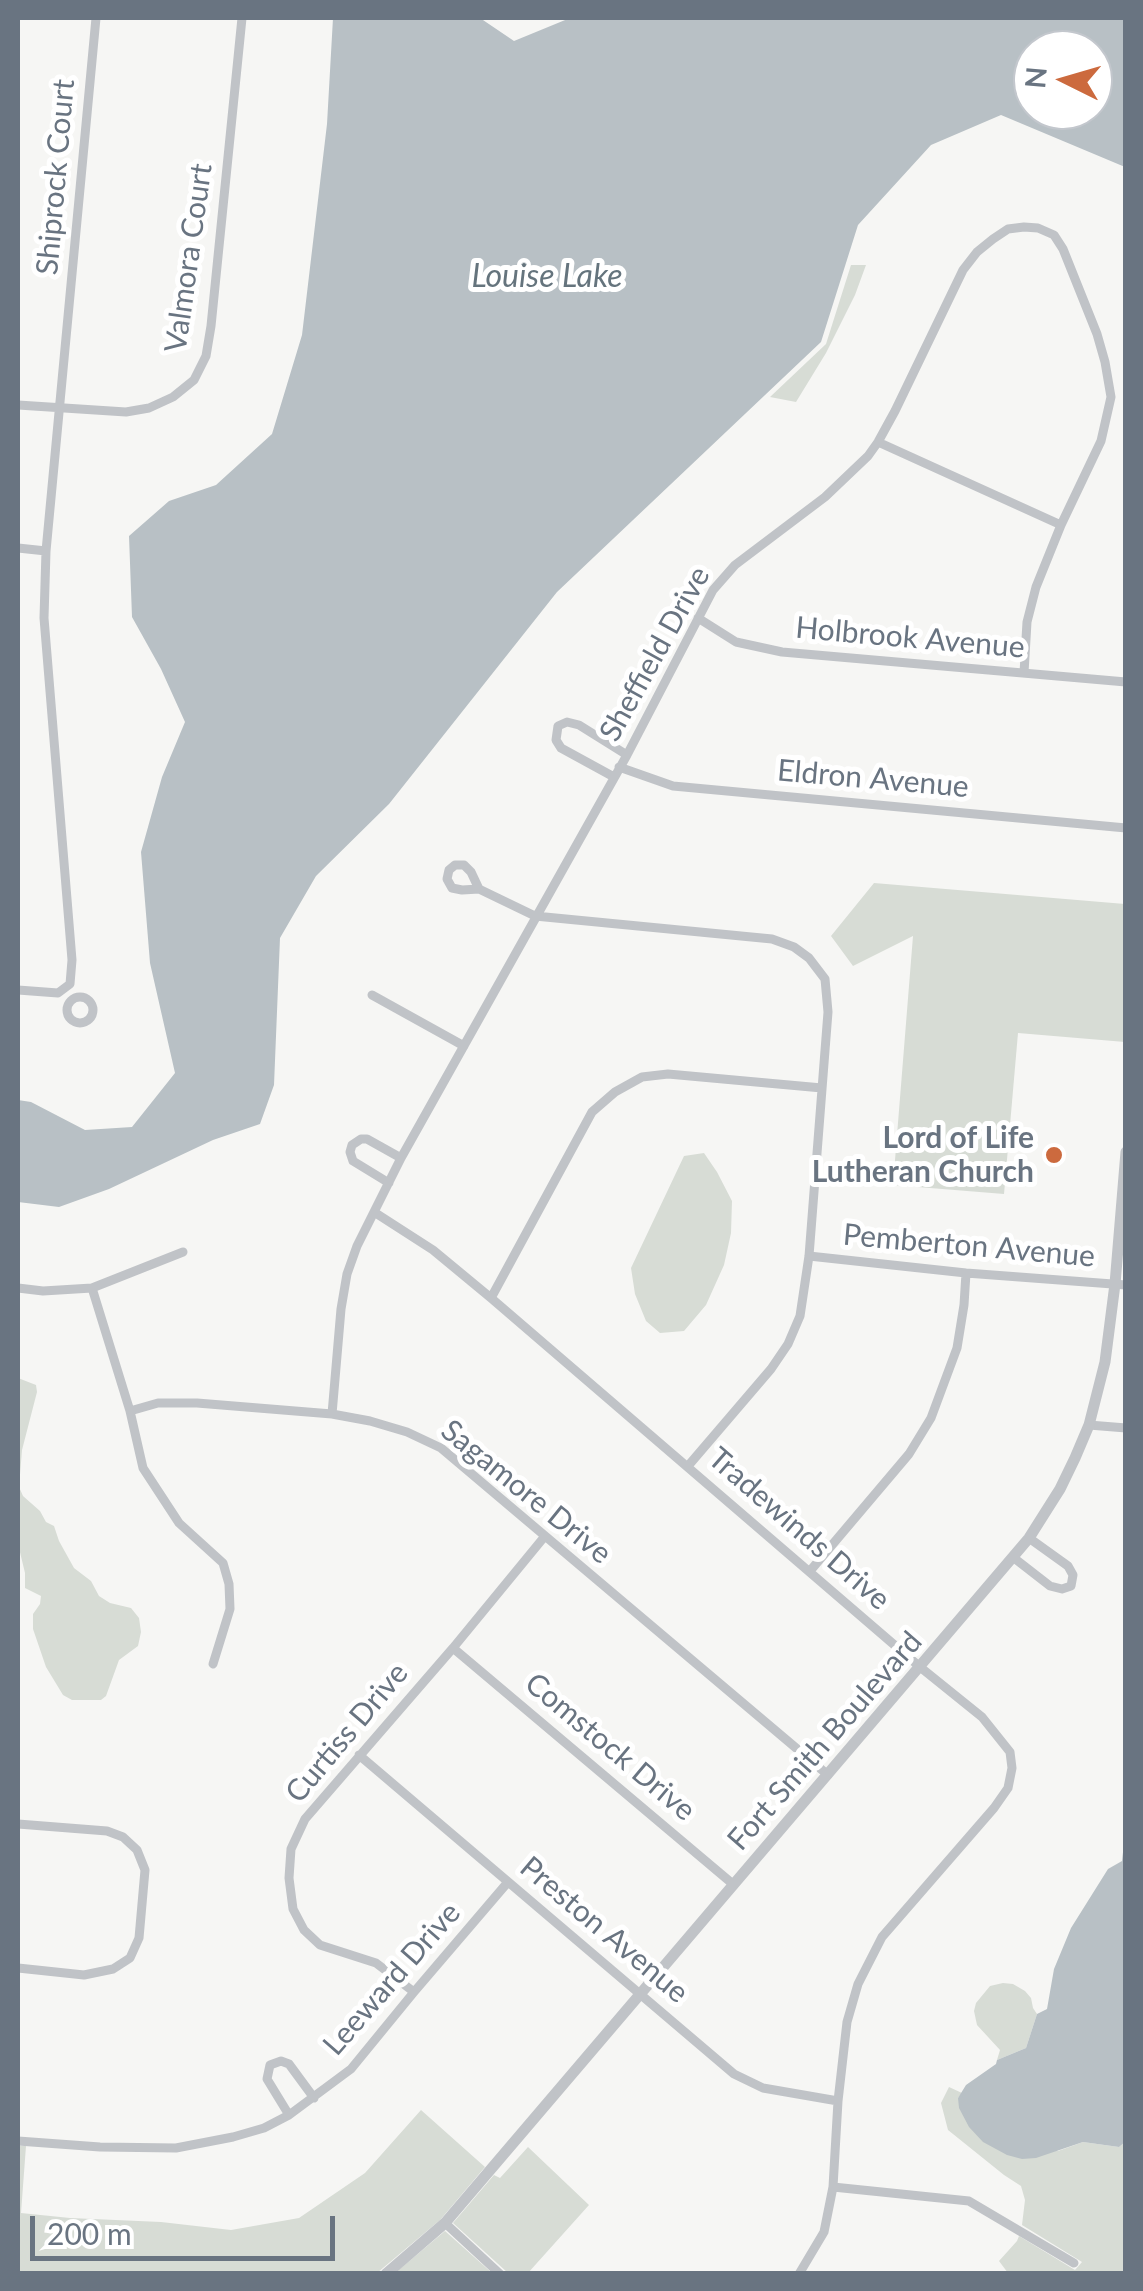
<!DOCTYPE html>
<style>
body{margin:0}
#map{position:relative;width:1143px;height:2291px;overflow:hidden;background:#f6f6f4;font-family:Lato,sans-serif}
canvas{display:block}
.frame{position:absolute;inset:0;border:20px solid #697481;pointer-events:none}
.north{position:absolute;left:1013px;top:30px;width:100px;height:100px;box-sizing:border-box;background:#fff;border:2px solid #c3c7cd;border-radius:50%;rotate:275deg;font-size:28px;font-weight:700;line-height:40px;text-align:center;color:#697481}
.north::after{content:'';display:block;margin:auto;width:35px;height:45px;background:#cc6a3e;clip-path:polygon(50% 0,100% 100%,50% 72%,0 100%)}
.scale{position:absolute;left:30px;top:2216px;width:305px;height:45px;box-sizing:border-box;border:5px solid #697481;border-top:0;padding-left:12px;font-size:30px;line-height:35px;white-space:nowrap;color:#697481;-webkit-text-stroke:8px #fff;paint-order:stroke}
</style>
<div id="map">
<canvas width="1143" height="2291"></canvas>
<div class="frame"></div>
<div class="north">N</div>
<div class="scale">200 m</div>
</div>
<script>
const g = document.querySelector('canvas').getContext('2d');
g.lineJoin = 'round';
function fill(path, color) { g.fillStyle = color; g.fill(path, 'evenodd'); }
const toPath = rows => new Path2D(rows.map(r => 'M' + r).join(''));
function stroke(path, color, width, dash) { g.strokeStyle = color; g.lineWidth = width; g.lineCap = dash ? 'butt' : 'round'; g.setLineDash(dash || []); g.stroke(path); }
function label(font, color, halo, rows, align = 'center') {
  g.font = font + ' Lato,sans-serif'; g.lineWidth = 10; g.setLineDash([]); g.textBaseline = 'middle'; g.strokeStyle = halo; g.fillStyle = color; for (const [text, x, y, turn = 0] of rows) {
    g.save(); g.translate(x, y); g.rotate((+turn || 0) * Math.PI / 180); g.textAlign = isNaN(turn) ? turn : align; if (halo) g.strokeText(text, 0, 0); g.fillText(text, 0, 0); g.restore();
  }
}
const green = toPath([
 [851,265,866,265,855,295,826,353,796,402,770,397,826,344],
 [874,883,1125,904,1125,1042,1018,1033,1004,1194,893,1185,913,936,853,966,831,936],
 [704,1153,717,1172,732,1201,731,1233,724,1265,706,1305,684,1331,660,1333,646,1321,635,1294,631,1268,684,1156],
 [18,1378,36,1385,37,1392,22,1450,19,1487,23,1496,40,1511,46,1522,54,1526,59,1541,74,1568,91,1581,99,1596,110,1603,131,1608,139,1618,141,1632,138,1646,119,1660,106,1696,101,1700,72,1700,63,1695,46,1667,33,1629,33,1614,40,1604,41,1596,25,1588,25,1573,18,1544],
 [1003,1983,1013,1984,1025,1991,1031,1998,1033,2008,1037,2014,1026,2048,997,2060,1000,2050,977,2025,974,2011,976,2003,990,1986],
 [949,2087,962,2093,958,2098,1058,2151,1083,2142,1119,2147,1125,2142,1125,2273,1008,2273,999,2261,1017,2241,1019,2236,1075,2270,1082,2262,1022,2225,1025,2200,1021,2186,1004,2175,948,2130,941,2103],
 [421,2110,485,2167,440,2220,377,2273,18,2274,18,2146,26,2146,21,2213,70,2218,161,2222,231,2230,299,2218,365,2173],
 [528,2147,589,2205,528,2273,508,2273,453,2223,494,2175,500,2178],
 [445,2231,492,2273,394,2274]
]);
const water = toPath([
 [333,18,480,18,514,41,570,18,1125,18,1125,167,1001,115,931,145,858,225,821,342,557,592,389,804,316,876,280,938,274,1085,260,1124,213,1140,109,1189,59,1207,18,1202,18,1100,31,1102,85,1130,132,1127,175,1073,150,963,141,852,162,777,185,722,161,669,132,617,129,536,169,501,216,485,272,434,302,335,327,124],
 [1033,50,1093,50,1093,110,1033,110],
 [1125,1834,1125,2142,1119,2147,1083,2142,1036,2158,1022,2159,1007,2155,983,2142,969,2127,959,2108,958,2098,966,2085,996,2064,997,2060,1026,2048,1037,2014,1047,2009,1054,1969,1071,1928,1108,1869,1122,1861]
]);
const minor = toPath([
 [18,405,126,412,149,408,173,397,194,380,206,356,211,326,242,18],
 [878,442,1061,525],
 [18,548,46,551],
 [698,618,736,642,782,652,1126,682],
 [619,767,673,786,1126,828],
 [614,777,561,748,556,740,558,726,567,722,579,725,627,755],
 [479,889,462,890,452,888,447,879,449,870,455,865,464,865,471,872,479,889,535,916,772,939,794,947,809,958,825,979,828,1012,809,1256,800,1316,788,1344,771,1369,688,1466],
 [18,990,58,993,70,984,72,960,44,618,46,551,96,18],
 [372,995,464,1046],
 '67 1010a13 13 0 1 1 26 0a13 13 0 1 1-26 0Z',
 [389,1183,353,1161,350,1152,352,1145,361,1139,367,1139,401,1158],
 [374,1212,433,1250,491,1298,920,1667,982,1717,1010,1752,1012,1768,1008,1788,994,1808,882,1937,858,1984,847,2022,838,2101,833,2187,824,2232,799,2274],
 [809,1256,966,1273,1126,1285],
 [18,1288,43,1291,92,1288,183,1252],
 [92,1288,130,1411,143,1468,179,1523,223,1563,229,1584,230,1609,213,1664],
 [491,1298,592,1112,615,1092,642,1077,668,1074,822,1088],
 [130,1411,158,1403,197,1403,332,1414,370,1421,407,1432,441,1448,828,1775],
 [332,1414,341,1309,347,1274,357,1246,401,1158,627,755,713,590,735,565,825,497,868,456,878,442,895,411,963,270,977,252,993,239,1008,229,1024,227,1038,228,1054,235,1063,249,1097,334,1105,362,1111,397,1101,441,1061,525,1036,587,1027,622,1024,673],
 [1089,1425,1126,1428],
 [1014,1558,1050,1586,1062,1589,1071,1586,1073,1575,1068,1566,1029,1538],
 [810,1571,909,1454,931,1418,957,1348,964,1305,966,1273],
 [453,1648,734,1885],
 [359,1755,734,2074,763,2088,838,2101],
 [18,1824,107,1831,123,1837,137,1850,145,1870,139,1938,130,1958,113,1969,84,1975,18,1968],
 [414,1992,376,1963,320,1945,304,1930,293,1909,289,1878,291,1849,305,1819,453,1648,545,1536],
 [289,2115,267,2079,270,2065,281,2061,289,2064,314,2098],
 [18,2141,100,2147,176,2148,233,2137,264,2128,289,2115,351,2069,414,1992,508,1882],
 [833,2187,969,2201,1074,2263],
 [445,2223,500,2274]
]);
const tertiary = toPath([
 [386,2274,445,2223,1029,1538,1060,1489,1075,1458,1089,1425,1105,1362,1115,1284,1126,1152]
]);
const markers = [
 [1054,1155,10,"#cc6a3e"]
];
const streetNames = [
 ["Shiprock Court",56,177,-85],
 ["Valmora Court",189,258,-82],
 ["Holbrook Avenue",910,638,5],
 ["Sheffield Drive",655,654,-61],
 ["Eldron Avenue",873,779,5],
 ["Pemberton Avenue",969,1246,5],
 ["Sagamore Drive",526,1492,39],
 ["Tradewinds Drive",799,1529,41],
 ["Curtiss Drive",347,1733,-50],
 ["Fort Smith Boulevard",825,1741,-49],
 ["Comstock Drive",610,1747,40],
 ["Preston Avenue",604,1930,40],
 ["Leeward Drive",392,1979,-49]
];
const poiNames = [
 ["Lord of Life",1034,1138],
 ["Lutheran Church",1034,1172]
];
const waterNames = [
 ["Louise Lake",547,277]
];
fill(green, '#d7dcd5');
fill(water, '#b8c0c5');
stroke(minor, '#c0c3c7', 9);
stroke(tertiary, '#c0c3c7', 11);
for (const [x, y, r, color] of markers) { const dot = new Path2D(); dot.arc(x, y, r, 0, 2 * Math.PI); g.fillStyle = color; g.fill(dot); stroke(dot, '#fff', 4); }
label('30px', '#697481', '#fff', streetNames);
label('bold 30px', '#697481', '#fff', poiNames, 'right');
label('italic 32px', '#65747d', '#fff', waterNames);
</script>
